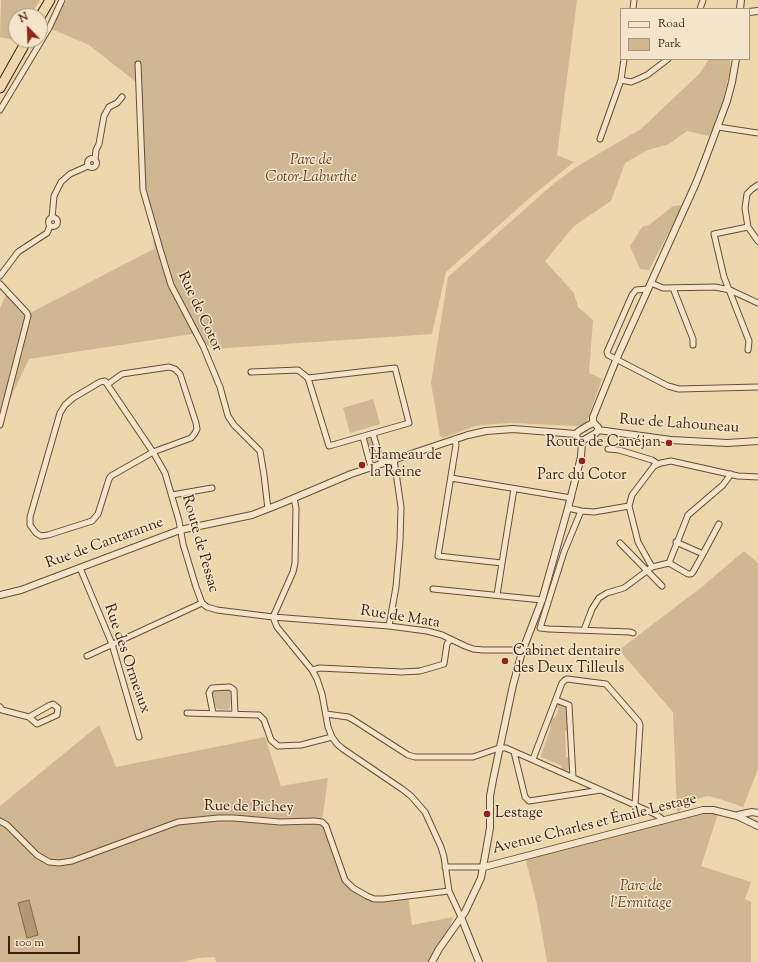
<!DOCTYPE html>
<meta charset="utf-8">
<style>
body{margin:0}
#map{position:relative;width:758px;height:962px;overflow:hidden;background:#edd7ad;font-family:"Sorts Mill Goudy",serif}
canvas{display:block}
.legend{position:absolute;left:620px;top:8px;width:130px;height:52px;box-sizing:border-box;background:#f3e5ca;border:1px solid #ab957e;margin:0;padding:5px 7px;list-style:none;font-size:12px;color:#3e1e0b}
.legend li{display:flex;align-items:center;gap:8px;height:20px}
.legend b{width:20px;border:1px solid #ab957e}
.north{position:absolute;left:8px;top:8px;width:40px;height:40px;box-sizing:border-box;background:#f3e5ca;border:1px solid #ab957e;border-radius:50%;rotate:337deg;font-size:11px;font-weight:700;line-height:16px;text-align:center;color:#3e1e0b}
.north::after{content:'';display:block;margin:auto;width:14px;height:18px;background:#8f2418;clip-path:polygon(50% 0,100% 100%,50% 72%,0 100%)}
.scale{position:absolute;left:8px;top:936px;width:72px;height:18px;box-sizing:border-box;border:2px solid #3e1e0b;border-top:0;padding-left:5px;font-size:12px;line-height:14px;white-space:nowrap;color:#3e1e0b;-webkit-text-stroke:3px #f3e5ca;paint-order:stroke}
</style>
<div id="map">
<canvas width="758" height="962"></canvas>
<ul class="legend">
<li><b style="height:5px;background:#f3e5ca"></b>Road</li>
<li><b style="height:11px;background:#cfb891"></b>Park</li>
</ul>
<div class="north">N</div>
<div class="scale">100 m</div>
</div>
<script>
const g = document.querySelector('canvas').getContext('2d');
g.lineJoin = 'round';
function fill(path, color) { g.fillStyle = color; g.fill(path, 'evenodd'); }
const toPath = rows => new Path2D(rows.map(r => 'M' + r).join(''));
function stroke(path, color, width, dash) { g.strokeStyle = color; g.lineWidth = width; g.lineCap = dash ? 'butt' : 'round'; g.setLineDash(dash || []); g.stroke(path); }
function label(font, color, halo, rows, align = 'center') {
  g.font = font + ' "Sorts Mill Goudy",serif'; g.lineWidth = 3; g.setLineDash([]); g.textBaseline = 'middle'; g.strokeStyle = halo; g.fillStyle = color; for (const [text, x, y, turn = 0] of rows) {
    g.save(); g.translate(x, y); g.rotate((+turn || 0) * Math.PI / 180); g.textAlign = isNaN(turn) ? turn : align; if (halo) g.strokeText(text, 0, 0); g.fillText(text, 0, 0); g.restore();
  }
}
const green = toPath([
 [1,0,40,0,30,16,16,16,16,38,14,40,0,37],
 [67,0,577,0,557,155,574,162,532,196,446,272,432,334,213,349,192,334,29,359,0,420,0,308,7,292,28,314,154,249,153,234,141,191,136,82,89,45,49,28],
 [709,59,730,59,730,70,724,96,714,126,709,136,687,131,669,144,648,150,625,163,611,201,574,226,545,261,574,293,578,307,593,320,589,373,602,379,586,424,581,426,576,426,512,423,494,424,475,426,443,438,440,436,431,383,448,277,551,186,576,167,641,129,700,73],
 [683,205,649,270,640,269,630,246,642,227,649,225,673,206],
 [373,399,380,424,350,433,343,408],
 [370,437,372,438,378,459,373,461,366,439],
 [744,551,758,563,758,769,743,807,717,798,707,796,684,803,680,811,677,812,673,712,619,650,703,586],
 [227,689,231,692,230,708,229,710,217,709,214,704,212,694,215,691],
 [557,704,567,707,569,730,565,731,566,757,571,758,571,767,567,771,561,769,562,766,541,757,541,755,551,727,551,722,552,717,555,718,559,708,555,707],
 [99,725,116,767,265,737,281,786,328,778,322,822,326,826,345,880,374,899,408,895,412,925,453,917,449,928,429,962,216,962,215,957,199,958,182,962,0,962,0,806],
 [719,811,701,866,751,882,745,899,751,902,751,962,547,962,537,904,525,857,680,815]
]);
const water = toPath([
 [29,900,38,935,27,938,18,903,29,900]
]);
const minor = toPath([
 [633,9,634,0],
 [700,9,703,0],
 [138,64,143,190,160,249,171,285,203,346,220,387,228,416,234,425,260,451,264,475,268,509],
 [621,80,631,82,636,80,647,75,668,59],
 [0,110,49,28,62,0],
 [718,127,758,133],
 [600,139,621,80,624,59],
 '87.5 163a4.5 4.5 0 1 1 9 0a4.5 4.5 0 1 1-9 0Z',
 [95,160,96,150,99,144,104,116,109,107,117,103,122,97],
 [758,185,752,189,747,194,745,208,748,227,758,241],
 '48.5 222a4.5 4.5 0 1 1 9 0a4.5 4.5 0 1 1-9 0Z',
 [52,218,54,196,61,182,70,174,88,166],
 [0,276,18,252,47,233,50,226],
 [651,283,663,288,715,287,730,290,758,303],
 [0,284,27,313,28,316,0,425],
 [673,288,693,339,693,345],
 [648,289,636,290,632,295,607,352,608,355,668,386,679,389,758,387],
 [748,350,749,341,724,277,714,234,748,227],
 [251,372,298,370,308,378,329,446,409,423,395,368,308,378],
 [108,384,122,374,169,367,175,369,180,374,196,423,197,429,195,433,191,438,153,452,111,476,109,479,98,514,92,521,48,535,41,536,36,533,30,525,30,517,60,413,65,405,73,398,100,382,105,381,153,452,165,473,179,521,183,544,196,587,202,603,207,607,217,610,273,617,389,626,427,631,442,635,465,646,473,649,483,650,516,650,522,652],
 [373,434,382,464],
 [363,437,371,467],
 [455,439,456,445,438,556,502,563,514,489],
 [608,449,619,450,652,460,658,464],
 [451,478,571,498],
 [172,495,212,488],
 [568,508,581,511,594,512,629,506],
 [581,511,564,552,540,628,549,629,630,632,633,633],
 [620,543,662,586],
 [703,554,719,524],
 [669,563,688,574,691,574,693,572,703,554,676,542],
 [652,567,638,542,629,506,632,495,654,466,661,463,671,461,738,476,758,477],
 [80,568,112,644,139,737],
 [433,589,542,600],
 [497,595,502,563],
 [273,617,277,627,312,670,317,679,322,694,328,727,332,737,337,744,343,749,402,789,411,796,425,812,441,847,444,857,449,891,461,917],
 [273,617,293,572,295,563,296,508,294,498],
 [389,626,396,587,400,541,401,507,394,459],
 [584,630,592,609,599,598,607,593,624,588,652,567,669,563,688,515,723,485,731,474],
 [87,656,202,603],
 [312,670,320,668,402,672,420,671,444,664,447,644,450,640],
 [556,700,569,705,573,778],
 [0,707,2,710,29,717,37,724,57,715,58,708,53,704,50,705,29,717],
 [187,713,259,715,264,720,271,740,278,746,301,745,332,737],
 [213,713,209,693,210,691,212,688,230,687,234,690,235,714],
 [326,714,348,717,352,719,408,755,415,757,473,757,499,748,506,748,655,814,661,818,662,821],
 [514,752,525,797,529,801,601,790],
 [533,759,562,683,565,680,567,679,606,684,639,722,640,725,635,805],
 [0,821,7,825,37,855,49,862,59,863,72,861,178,822,218,818,234,818,280,822,314,821,322,822,326,826,345,880,353,888,367,896,374,899,383,899,449,891],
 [445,867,484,867]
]);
const tertiary = toPath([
 [740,9,741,0],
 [749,12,758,11],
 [593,423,593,417,616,360,696,183,705,160,727,101,732,82,736,59],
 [594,423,598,427,598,430,596,433,582,441,577,439,576,434,579,431,589,425,594,423],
 [598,430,671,440,727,443,758,441],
 [0,595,21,590,180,530,252,515,280,504,351,474,468,435,486,431,513,429,576,434],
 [738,815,752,812,758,813],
 [484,867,703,810,713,810,737,816,758,826],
 [461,917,479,962],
 [432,962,439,949,465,912,481,878,490,828,490,796,493,780,513,685,522,652,542,600,568,508,581,457,582,441]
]);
const motorway = toPath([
 [40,17,50,0],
 [0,88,27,40]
]);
const markers = [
 [669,443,4,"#8f2418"],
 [582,461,4,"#8f2418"],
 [362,465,4,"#8f2418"],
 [505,661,4,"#8f2418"],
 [487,814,4,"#8f2418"]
];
const parkNames = [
 ["Parc de",311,161],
 ["Cotor-Laburthe",311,178],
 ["Parc de",641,887],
 ["l'Ermitage",641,904]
];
const streetNames = [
 ["Rue de Cotor",199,312,65],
 ["Rue de Lahouneau",679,425,4],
 ["Rue de Cantaranne",105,544,-20],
 ["Route de Pessac",199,544,74],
 ["Rue de Mata",400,618,9],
 ["Rue des Ormeaux",126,659,71],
 ["Rue de Pichey",249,808,1],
 ["Avenue Charles et Émile Lestage",595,825,-14]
];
const poiNames = [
 ["Route de Canéjan",661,443,"right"],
 ["Hameau de",370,456],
 ["la Reine",370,473],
 ["Parc du Cotor",582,476,"center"],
 ["Cabinet dentaire",513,652],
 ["des Deux Tilleuls",513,669],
 ["Lestage",495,814]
];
fill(green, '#cfb891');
fill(water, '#b29876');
stroke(water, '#84674b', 1);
stroke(minor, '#6a4c34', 7);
stroke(tertiary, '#6a4c34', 8);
stroke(motorway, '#3e1e0b', 11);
stroke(minor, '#f3e5ca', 5);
stroke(tertiary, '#f3e5ca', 6);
stroke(motorway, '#edd7ad', 9);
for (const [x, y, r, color] of markers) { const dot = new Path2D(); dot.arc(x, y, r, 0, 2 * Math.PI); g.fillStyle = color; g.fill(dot); stroke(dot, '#f3e5ca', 1.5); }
label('italic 15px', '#62442c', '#f3e5ca', parkNames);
label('15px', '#3e1e0b', '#f3e5ca', streetNames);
label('15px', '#3e1e0b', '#f3e5ca', poiNames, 'left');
</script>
